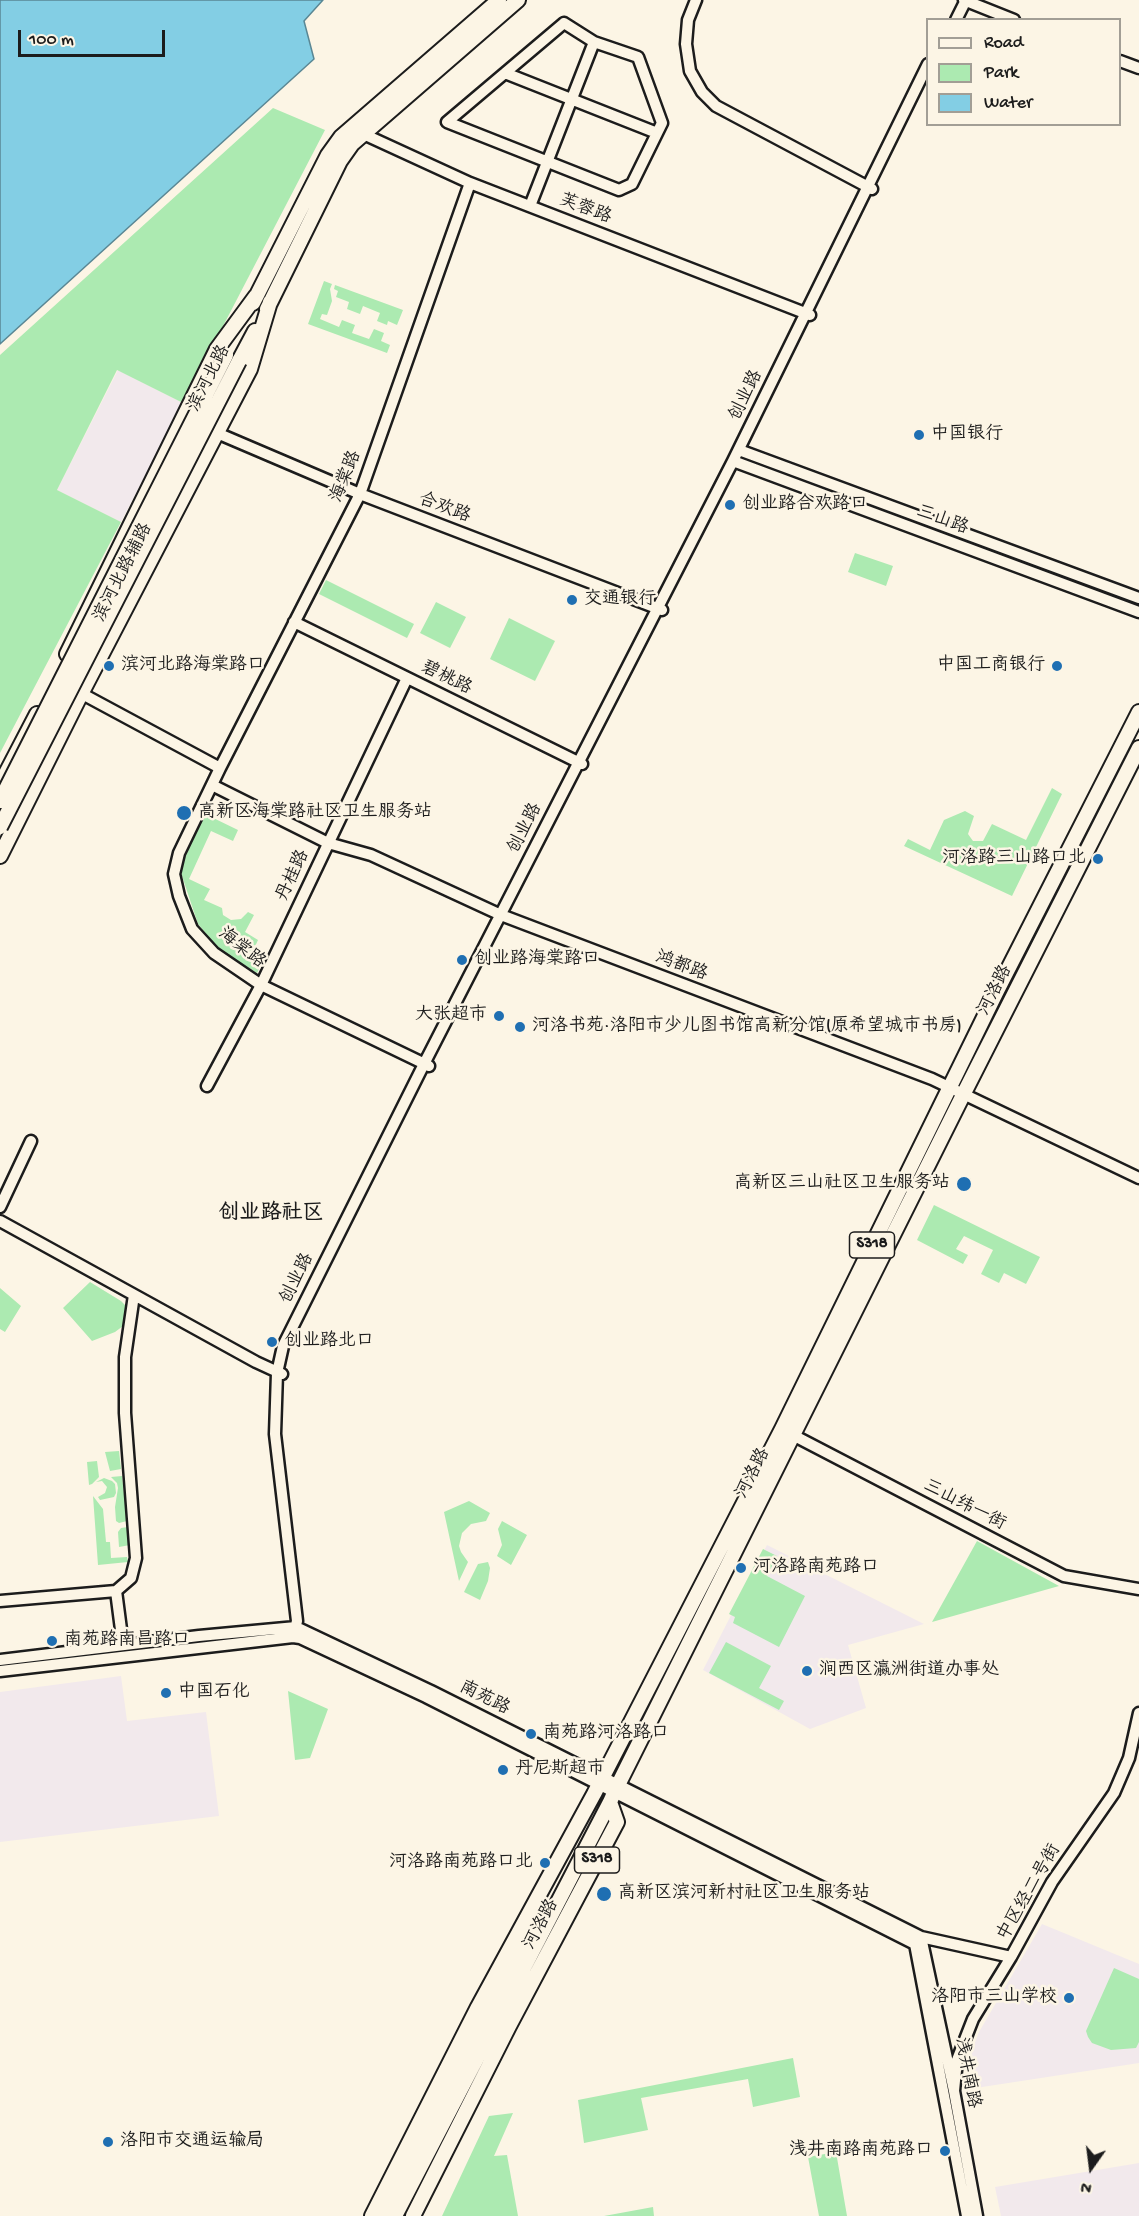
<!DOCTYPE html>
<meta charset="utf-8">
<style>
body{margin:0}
#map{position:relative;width:1139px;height:2216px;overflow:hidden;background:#fcf5e5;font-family:"Gochi Hand",sans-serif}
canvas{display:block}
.legend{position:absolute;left:926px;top:18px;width:195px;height:108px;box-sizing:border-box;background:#fcf5e5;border:2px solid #a29e95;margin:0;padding:8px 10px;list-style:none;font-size:18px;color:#1c1c1c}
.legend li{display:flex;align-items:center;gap:12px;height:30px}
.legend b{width:30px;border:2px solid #a29e95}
.north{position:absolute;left:1061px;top:2138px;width:60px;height:60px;-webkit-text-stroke:4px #fcf5e5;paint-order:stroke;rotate:194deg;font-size:16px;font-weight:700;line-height:24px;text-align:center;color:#1c1c1c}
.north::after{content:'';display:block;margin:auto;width:21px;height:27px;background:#1c1c1c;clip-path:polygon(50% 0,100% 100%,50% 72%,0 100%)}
.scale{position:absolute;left:18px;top:30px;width:147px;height:27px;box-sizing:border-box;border:3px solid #1c1c1c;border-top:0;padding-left:8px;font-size:18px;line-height:21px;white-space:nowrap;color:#1c1c1c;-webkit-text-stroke:4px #fcf5e5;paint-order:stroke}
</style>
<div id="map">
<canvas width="1139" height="2216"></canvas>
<ul class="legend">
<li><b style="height:8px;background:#fcf5e5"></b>Road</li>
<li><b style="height:16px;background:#aceab1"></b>Park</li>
<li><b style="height:16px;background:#83cee4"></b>Water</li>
</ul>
<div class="north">N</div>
<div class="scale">100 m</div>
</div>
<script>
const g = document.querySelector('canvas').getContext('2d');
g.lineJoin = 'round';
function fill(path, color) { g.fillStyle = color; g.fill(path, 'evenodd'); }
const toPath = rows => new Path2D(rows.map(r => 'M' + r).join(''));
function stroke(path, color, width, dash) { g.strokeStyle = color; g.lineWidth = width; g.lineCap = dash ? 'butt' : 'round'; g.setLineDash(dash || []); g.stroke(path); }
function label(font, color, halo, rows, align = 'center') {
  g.font = font + ' "Gochi Hand","LXGW WenKai TC",sans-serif'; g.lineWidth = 5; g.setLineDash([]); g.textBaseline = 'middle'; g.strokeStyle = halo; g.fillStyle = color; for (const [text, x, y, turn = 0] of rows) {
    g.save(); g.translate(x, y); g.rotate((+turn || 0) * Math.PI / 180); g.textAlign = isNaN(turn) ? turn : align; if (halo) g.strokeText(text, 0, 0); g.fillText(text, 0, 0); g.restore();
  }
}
const built = toPath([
 [118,370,183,403,121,522,57,490],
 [767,1545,924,1624,848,1645,866,1708,810,1729,703,1670],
 [121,1676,127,1721,206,1712,219,1816,0,1842,0,1692],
 [1042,1924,1139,1964,1139,2063,969,2089,965,2069,979,2032],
 [1139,2163,1139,2216,1001,2216,995,2187]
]);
const green = toPath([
 [273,108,325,130,183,403,117,370,57,490,121,522,0,753,0,355],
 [324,281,332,284,330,289,332,301,327,315,322,314,320,319,339,327,342,320,355,325,352,333,369,339,374,329,384,333,381,341,390,345,387,353,308,324],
 [335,285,403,310,397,325,388,321,387,325,377,321,380,313,363,306,360,314,347,309,349,302,336,297,338,291,334,289],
 [855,553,893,566,886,586,848,572],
 [326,580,414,624,407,638,319,594],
 [436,602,466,617,450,648,420,633],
 [509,618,555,641,535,681,490,659],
 [1052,788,1062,794,1012,896,904,846,908,839,930,850,944,820,965,811,974,816,968,834,973,841,983,841,992,824,1026,840],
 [203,813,238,830,233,841,211,831,189,879,210,889,204,900,222,908,223,915,231,920,241,919,248,912,254,915,245,932,258,940,252,953,264,959,257,973,220,951,198,924,180,870],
 [934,1205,1040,1257,1026,1284,1004,1273,999,1283,981,1274,993,1250,964,1236,956,1249,968,1255,963,1264,917,1240],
 [90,1282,121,1301,127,1307,128,1313,123,1326,115,1332,92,1341,63,1308],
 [0,1288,21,1306,5,1332,0,1329],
 [119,1451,121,1469,110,1471,105,1452],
 [97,1461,99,1477,92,1484,89,1485,87,1462],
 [122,1476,127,1521,119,1523,116,1521,115,1507,118,1488,117,1483,111,1477],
 [104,1478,112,1481,115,1484,116,1493,114,1497,100,1500,98,1497,105,1493,107,1487,102,1481,96,1482],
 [93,1496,103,1509,106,1542,110,1542,111,1558,127,1557,128,1562,98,1565],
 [469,1501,490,1513,486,1521,471,1524,462,1533,459,1546,461,1552,468,1562,459,1581,444,1512],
 [502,1521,527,1535,511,1565,497,1556,502,1545,498,1529],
 [128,1527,130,1545,119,1547,118,1532,121,1528],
 [977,1541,1059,1586,932,1622],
 [763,1549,777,1556,767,1576,805,1596,779,1647,733,1623,735,1617,729,1614],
 [488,1562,490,1568,488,1581,480,1600,464,1592,478,1564],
 [726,1642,771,1666,759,1688,784,1701,779,1710,709,1673],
 [288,1691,328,1709,310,1758,295,1760],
 [1114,1968,1139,1979,1139,2042,1136,2048,1111,2050,1092,2043,1088,2037,1086,2031],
 [793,2058,800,2097,753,2107,748,2079,641,2098,648,2130,584,2143,578,2100],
 [513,2113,494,2156,507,2155,518,2216,442,2216,489,2116],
 [836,2152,847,2216,819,2216,808,2157],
 [653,2207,654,2216,604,2216]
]);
const water = toPath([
 [0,0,323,0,304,21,314,59,0,344,0,0]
]);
const minor = toPath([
 [696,0,688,20,686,44,690,71,702,92,716,106,872,189],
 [964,0,1014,20],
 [956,20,966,0],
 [564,23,594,42,638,57,662,123,632,184,619,190,447,122,564,23],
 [1120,61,1139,68],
 [505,73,657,133],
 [359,132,470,183,810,315],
 [530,206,594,42],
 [217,433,360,494,662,610],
 [739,450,1139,598],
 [733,461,1139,612],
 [294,622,582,764],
 [75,690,220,768],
 [212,785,328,843,371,855,501,915,932,1079,1139,1178],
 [429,1066,261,985,214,953,192,929,179,896,174,874,179,853,220,768,360,494,470,183],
 [207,1086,261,985,407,678],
 [0,1207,31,1141],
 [0,1221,256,1362,282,1374],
 [787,1432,1064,1576,1139,1589],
 [116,1591,123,1645],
 [0,1601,116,1591,131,1578,136,1558,125,1413,125,1357,134,1295],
 [293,1637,297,1621,275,1434,277,1373,283,1346,424,1064,733,461,928,64],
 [0,1660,199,1636,296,1627,431,1691,921,1937,1011,1957],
 [0,1671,293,1637,300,1638,426,1697,915,1944],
 [921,1937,954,2091,977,2216],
 [915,1944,967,2216],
 [954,2091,957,2060,973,2019,1011,1957,1052,1882,1114,1793,1129,1758,1139,1713]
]);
const major = toPath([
 [253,303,328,155,341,137,499,0],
 [267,309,340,161,352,144,518,0],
 [239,361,255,331],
 [67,654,217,349,256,296],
 [0,785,37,714],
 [0,856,81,694,250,369,270,302],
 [383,2215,535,1920],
 [372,2216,478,2007,594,1794,782,1429,997,991,1139,712],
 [395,2216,610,1802],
 [413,2216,509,2026,617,1822,610,1802,614,1793,964,1093,1139,748]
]);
const majorBridge = toPath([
 [0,801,226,355],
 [0,827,239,361]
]);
const markers = [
 [919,435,6,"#1f6fb2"],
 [730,505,6,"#1f6fb2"],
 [572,600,6,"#1f6fb2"],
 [109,666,6,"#1f6fb2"],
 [1057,666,6,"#1f6fb2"],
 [184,813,8,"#1f6fb2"],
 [1098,859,6,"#1f6fb2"],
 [462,960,6,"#1f6fb2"],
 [499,1016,6,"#1f6fb2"],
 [520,1027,6,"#1f6fb2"],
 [964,1184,8,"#1f6fb2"],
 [272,1342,6,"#1f6fb2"],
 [741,1568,6,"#1f6fb2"],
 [52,1641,6,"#1f6fb2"],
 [807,1671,6,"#1f6fb2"],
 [166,1693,6,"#1f6fb2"],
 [531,1734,6,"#1f6fb2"],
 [503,1770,6,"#1f6fb2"],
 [545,1863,6,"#1f6fb2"],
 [604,1894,8,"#1f6fb2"],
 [1069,1998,6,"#1f6fb2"],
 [108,2142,6,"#1f6fb2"],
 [945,2151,6,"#1f6fb2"]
];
const shields = [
 [872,1245,45],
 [597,1860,45]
];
const shieldNames = [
 ["S318",872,1245],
 ["S318",597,1860]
];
const streetNames = [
 ["芙蓉路",585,210,21],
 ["滨河北路",210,379,-63],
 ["创业路",747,396,-64],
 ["海棠路",347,477,-68],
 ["合欢路",444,509,21],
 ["三山路",942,521,20],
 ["滨河北路辅路",124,573,-63],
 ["碧桃路",446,679,26],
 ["创业路",526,829,-63],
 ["丹桂路",294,876,-65],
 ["海棠路",241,949,38],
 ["鸿都路",681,967,21],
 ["河洛路",996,991,-63],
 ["创业路",298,1279,-64],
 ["河洛路",754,1474,-63],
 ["三山纬一街",964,1506,27],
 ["南苑路",484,1699,27],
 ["中区经二号街",1030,1893,-60],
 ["河洛路",542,1925,-62],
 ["浅井南路",966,2073,79]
];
const poiNames = [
 ["中国银行",931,435],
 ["创业路合欢路口",742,505],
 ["交通银行",584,600],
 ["滨河北路海棠路口",121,666],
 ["中国工商银行",1045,666,"right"],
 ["高新区海棠路社区卫生服务站",198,813],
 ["河洛路三山路口北",1086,859,"right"],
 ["创业路海棠路口",474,960],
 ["大张超市",487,1016,"right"],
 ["河洛书苑·洛阳市少儿图书馆高新分馆(原希望城市书房)",532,1027],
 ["高新区三山社区卫生服务站",950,1184,"right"],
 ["创业路北口",284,1342],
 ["河洛路南苑路口",753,1568],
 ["南苑路南昌路口",64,1641],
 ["涧西区瀛洲街道办事处",819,1671],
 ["中国石化",178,1693],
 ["南苑路河洛路口",543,1734],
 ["丹尼斯超市",515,1770],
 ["河洛路南苑路口北",533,1863,"right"],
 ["高新区滨河新村社区卫生服务站",618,1894],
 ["洛阳市三山学校",1057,1998,"right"],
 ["洛阳市交通运输局",120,2142],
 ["浅井南路南苑路口",933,2151,"right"]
];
const quarterNames = [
 ["创业路社区",271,1215]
];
fill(built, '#f2e9ec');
fill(green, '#aceab1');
fill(water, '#83cee4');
stroke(water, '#5a8794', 1.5);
stroke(minor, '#1c1c1c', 15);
stroke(major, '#1c1c1c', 18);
stroke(minor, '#fcf5e5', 10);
stroke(major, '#fcf5e5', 14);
stroke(majorBridge, '#1c1c1c', 18, []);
stroke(majorBridge, '#fcf5e5', 14);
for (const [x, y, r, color] of markers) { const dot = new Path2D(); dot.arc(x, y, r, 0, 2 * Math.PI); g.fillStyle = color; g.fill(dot); stroke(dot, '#fcf5e5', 2); }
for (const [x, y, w] of shields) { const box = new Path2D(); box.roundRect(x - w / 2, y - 13, w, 26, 4.5); g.fillStyle = '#fcf5e5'; g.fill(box); stroke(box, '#1c1c1c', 1.5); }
label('bold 16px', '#1c1c1c', null, shieldNames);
label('18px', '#1c1c1c', '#fcf5e5', streetNames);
label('18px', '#1c1c1c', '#fcf5e5', poiNames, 'left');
label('bold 21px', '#1c1c1c', '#fcf5e5', quarterNames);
</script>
